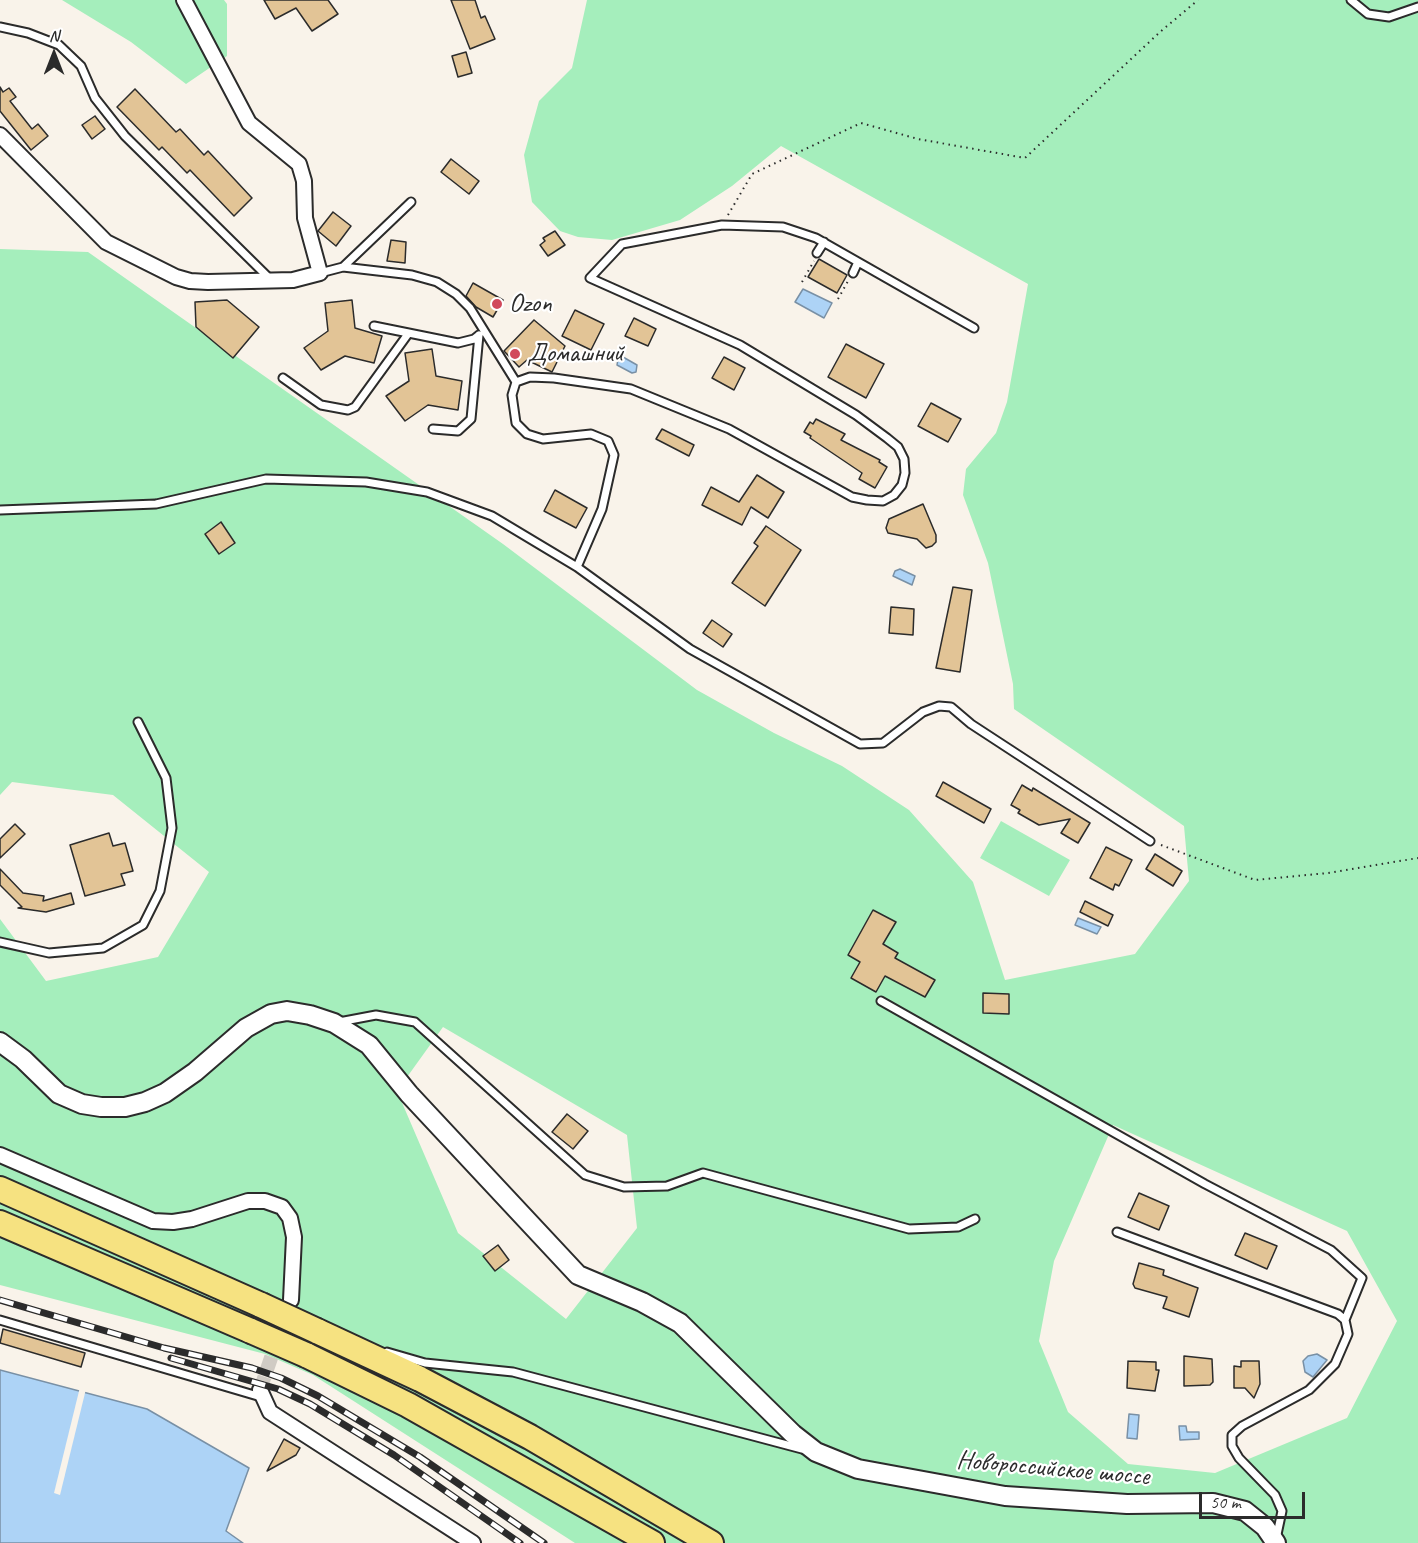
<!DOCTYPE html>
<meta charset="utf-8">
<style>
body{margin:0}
#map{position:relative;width:1418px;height:1543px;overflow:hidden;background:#f9f3ea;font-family:Caveat,sans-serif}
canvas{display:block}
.north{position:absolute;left:24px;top:24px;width:60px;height:60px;-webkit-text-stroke:4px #fff;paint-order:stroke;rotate:0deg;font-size:16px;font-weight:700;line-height:24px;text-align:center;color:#2b2b2b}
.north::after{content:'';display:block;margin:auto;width:21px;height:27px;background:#2b2b2b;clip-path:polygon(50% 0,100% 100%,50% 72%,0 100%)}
.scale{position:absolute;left:1199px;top:1492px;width:106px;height:27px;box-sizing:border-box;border:3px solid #2b2b2b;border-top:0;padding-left:8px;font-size:18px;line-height:21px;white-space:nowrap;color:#2b2b2b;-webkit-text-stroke:4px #fff;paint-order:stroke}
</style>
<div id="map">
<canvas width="1418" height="1543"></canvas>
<div class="north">N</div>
<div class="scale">50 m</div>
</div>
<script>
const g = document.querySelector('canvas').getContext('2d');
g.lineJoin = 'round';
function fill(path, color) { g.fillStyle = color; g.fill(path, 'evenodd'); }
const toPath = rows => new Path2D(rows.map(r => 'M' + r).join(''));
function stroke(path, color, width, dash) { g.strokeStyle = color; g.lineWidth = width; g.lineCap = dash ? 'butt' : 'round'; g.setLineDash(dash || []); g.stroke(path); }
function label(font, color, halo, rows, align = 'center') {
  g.font = font + ' Caveat,sans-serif'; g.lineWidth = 4.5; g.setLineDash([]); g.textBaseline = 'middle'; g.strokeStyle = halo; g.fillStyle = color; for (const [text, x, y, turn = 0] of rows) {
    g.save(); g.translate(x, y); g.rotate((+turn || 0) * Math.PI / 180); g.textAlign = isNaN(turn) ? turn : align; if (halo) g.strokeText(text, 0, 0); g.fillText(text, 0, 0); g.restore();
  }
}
const green = toPath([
 [62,0,224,0,227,4,227,56,186,84,131,42],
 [587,0,1418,0,1418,1543,575,1543,313,1375,265,1354,0,1285,0,919,46,981,158,957,209,872,113,795,12,782,0,795,0,249,88,252,503,544,697,690,774,733,842,766,909,810,973,882,1005,980,1135,954,1189,881,1184,826,1014,709,1013,684,988,563,963,495,966,469,996,433,1007,402,1028,284,781,146,732,186,680,220,612,240,578,237,560,231,532,202,524,155,539,101,572,68],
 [443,1027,627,1135,637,1228,566,1319,458,1233,397,1091],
 [1113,1125,1347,1231,1397,1321,1347,1418,1215,1473,1128,1464,1068,1412,1039,1341,1054,1261],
 [1001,821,1070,860,1049,896,980,858]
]);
const water = toPath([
 [803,289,832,303,824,318,795,302,803,289],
 [623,357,637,365,636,372,632,373,617,365,618,359,623,357],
 [900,569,915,576,912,585,893,576,895,571,900,569],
 [1078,918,1101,927,1097,934,1075,925,1078,918],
 [1317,1354,1327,1360,1313,1377,1305,1372,1303,1361,1308,1356,1317,1354],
 [0,1370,147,1409,249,1468,226,1531,243,1543,0,1543,0,1370],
 [1129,1414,1139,1415,1137,1439,1127,1438,1129,1414],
 [1179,1426,1186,1426,1187,1432,1199,1432,1199,1439,1180,1440,1179,1426]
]);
const pier = toPath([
 [80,1387,86,1389,60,1495,54,1493]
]);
const building = toPath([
 [264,0,328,0,338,14,312,31,296,8,275,19,264,0],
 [451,0,475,0,481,18,485,16,495,39,470,49,451,0],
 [466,52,472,73,458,77,452,56,466,52],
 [0,87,3,92,9,88,16,97,10,101,32,129,38,124,48,136,31,150,0,111,0,87],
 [135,89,176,132,180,129,204,155,208,151,252,198,234,216,190,170,187,173,162,147,159,150,117,107,135,89],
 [95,116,105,129,92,139,82,125,95,116],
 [451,159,479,181,469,194,441,172,451,159],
 [333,212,351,226,336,246,318,231,333,212],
 [555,231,565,245,548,256,540,245,545,241,543,238,555,231],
 [391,240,406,242,405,263,387,261,391,240],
 [819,259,847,275,837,293,808,277,819,259],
 [473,283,503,300,493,317,476,307,466,296,473,283],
 [227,300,259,327,233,358,196,327,195,302,227,300],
 [352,300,355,328,382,336,374,363,345,356,321,370,304,348,328,331,325,303,352,300],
 [575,310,604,324,591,350,562,336,575,310],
 [634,318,656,329,648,346,625,336,634,318],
 [534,320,565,346,552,372,527,360,519,367,504,351,534,320],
 [846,344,884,364,866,398,828,377,846,344],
 [432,349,436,376,462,381,458,410,428,405,405,421,386,396,409,381,405,353,432,349],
 [724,357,745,368,734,390,712,378,724,357],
 [931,403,961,419,948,442,918,426,931,403],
 [816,419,845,434,841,440,880,460,879,462,887,467,875,488,859,479,862,473,810,438,811,436,804,432,810,422,813,424,816,419],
 [662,429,694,445,689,456,656,439,662,429],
 [757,475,784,492,768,518,751,507,742,525,702,505,711,487,739,502,757,475],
 [555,490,587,508,576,528,544,511,555,490],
 [923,504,936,535,936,542,932,546,926,548,917,539,888,533,886,528,889,519,923,504],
 [221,522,235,543,219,554,205,534,221,522],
 [766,526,801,550,765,606,732,583,758,546,754,543,766,526],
 [953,587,972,590,960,672,936,668,953,587],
 [891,607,914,609,913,635,889,633,891,607],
 [712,620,732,634,723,647,703,633,712,620],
 [943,782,991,809,984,823,936,796,943,782],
 [1022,785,1032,791,1033,788,1090,823,1078,843,1061,833,1070,819,1039,825,1018,813,1020,810,1011,805,1022,785],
 [15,824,25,834,0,858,0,839,15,824],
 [109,833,113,846,125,843,133,871,121,874,125,885,85,896,70,845,109,833],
 [1106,847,1132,860,1119,886,1115,884,1113,890,1090,878,1106,847],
 [1155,854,1182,871,1173,886,1146,869,1155,854],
 [0,869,23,893,44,896,43,901,71,893,74,904,46,912,18,908,22,907,0,885,0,869],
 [1085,901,1113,915,1108,926,1080,912,1085,901],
 [873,910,896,922,883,944,898,953,895,958,935,980,925,997,885,976,876,992,851,978,860,962,848,955,873,910],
 [983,993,1009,994,1009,1014,983,1013,983,993],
 [567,1114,588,1131,573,1149,552,1132,567,1114],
 [1139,1193,1169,1206,1159,1230,1128,1217,1139,1193],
 [1245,1233,1277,1246,1267,1269,1235,1255,1245,1233],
 [498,1245,509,1260,495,1271,483,1256,498,1245],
 [1139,1263,1164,1270,1163,1275,1198,1288,1189,1317,1163,1308,1167,1297,1135,1288,1133,1284,1139,1263],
 [3,1329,85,1353,81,1367,0,1343,3,1329],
 [1184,1356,1212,1359,1213,1382,1210,1385,1184,1386,1184,1356],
 [1128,1361,1156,1362,1156,1370,1159,1370,1155,1391,1127,1388,1128,1361],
 [1241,1361,1259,1361,1260,1384,1254,1398,1245,1388,1234,1388,1234,1366,1241,1367,1241,1361],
 [284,1439,300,1448,296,1455,267,1471,284,1439]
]);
const streetTunnel = toPath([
 [260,1390,287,1311]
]);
const path = toPath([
 [728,215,752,174,861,123,918,139,1025,158,1160,32,1198,0],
 [802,282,814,261],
 [838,299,848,281],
 [1161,845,1255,880,1328,873,1418,858]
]);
const lane = toPath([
 [1351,0,1368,14,1389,17,1418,7],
 [0,27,28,33,59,45,81,66,95,98,125,136,270,279],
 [817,253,824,242],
 [343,267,411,202],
 [320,273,343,267,412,275,437,282,456,294,470,308,516,382,530,377,554,378,631,389,729,429,852,497,867,500,883,501,894,495,902,485,905,473,904,459,898,447,887,438,856,415,740,345,590,278,622,244,722,225,783,227,816,238,974,328],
 [853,273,858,262],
 [374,326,458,343,474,339,479,335],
 [283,378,321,405,348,410,355,407,408,334],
 [516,382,512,395,516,423,527,434,543,439,591,434,608,441,614,455,602,509,577,567],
 [433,429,458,431,471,419,479,335],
 [0,510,156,504,266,479,366,482,427,492,492,516,577,567,690,649,860,744,883,743,923,712,939,706,951,707,971,724,1150,841],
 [0,942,49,953,103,948,143,925,160,891,172,828,166,778,138,722],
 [881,1001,1205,1184,1331,1250,1362,1278,1345,1320],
 [339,1022,376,1015,415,1022,585,1175,624,1187,667,1186,703,1173,909,1229,958,1227,975,1219],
 [1117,1232,1338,1314,1345,1320,1348,1334,1335,1364,1309,1390,1242,1426,1232,1435,1232,1446,1239,1458,1275,1495,1282,1511,1276,1539],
 [0,1320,261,1397],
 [387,1352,425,1363,513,1372,802,1449]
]);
const street = toPath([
 [0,135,106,242,176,277,190,281,208,282,293,280,320,273,305,218,304,181,299,164,249,123,184,0],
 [0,1155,153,1221,173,1222,192,1219,248,1201,265,1201,282,1207,290,1218,294,1237,291,1300],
 [260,1390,270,1412,473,1543]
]);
const secondary = toPath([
 [0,1042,23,1059,59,1094,82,1104,101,1107,125,1107,145,1102,165,1093,195,1072,246,1028,271,1014,287,1011,310,1015,334,1023,369,1045,409,1094,578,1275,642,1302,680,1323,793,1434,816,1452,858,1469,1005,1496,1127,1504,1213,1503,1245,1511,1265,1527,1276,1543]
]);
const highway = toPath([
 [0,1189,261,1305],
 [0,1223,251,1331],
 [317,1331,420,1379,530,1437,711,1543],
 [306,1355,408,1405,652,1543]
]);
const rail = toPath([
 [0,1300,164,1348,252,1368,281,1378,318,1396,420,1457,544,1543],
 [171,1358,278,1389,310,1404,394,1455,520,1543]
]);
const highwayBridge = toPath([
 [261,1305,317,1331],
 [251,1331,306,1355]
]);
const markers = [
 [497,304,6,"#d1495b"],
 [515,354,6,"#d1495b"]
];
const poiNames = [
 ["Ozon",509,304],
 ["Домашний",527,354]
];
const streetNames = [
 ["Новороссийское шоссе",1053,1469,5]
];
fill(green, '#a5eebc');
fill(water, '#add3f6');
stroke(water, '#7990a5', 1.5);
fill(pier, '#f9f3ea');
fill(building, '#e2c496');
stroke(building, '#2b2b2b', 1.5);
stroke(streetTunnel, '#d0cbc4', 14, [14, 7]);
stroke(lane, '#2b2b2b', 11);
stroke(street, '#2b2b2b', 18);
stroke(secondary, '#2b2b2b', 22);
stroke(highway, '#2b2b2b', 28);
stroke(path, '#2b2b2b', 2, [1.5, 4.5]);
stroke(lane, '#fff', 7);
stroke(street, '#fff', 14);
stroke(secondary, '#fff', 18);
stroke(highway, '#f6e281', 24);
stroke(rail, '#2b2b2b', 7);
stroke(rail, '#fff', 4.5, [14]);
stroke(highwayBridge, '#2b2b2b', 28, []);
stroke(highwayBridge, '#f6e281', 24);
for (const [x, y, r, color] of markers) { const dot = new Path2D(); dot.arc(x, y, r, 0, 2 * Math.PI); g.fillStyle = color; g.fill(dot); stroke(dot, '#fff', 2); }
label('26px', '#2b2b2b', '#fff', poiNames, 'left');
label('26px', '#2b2b2b', '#fff', streetNames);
</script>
